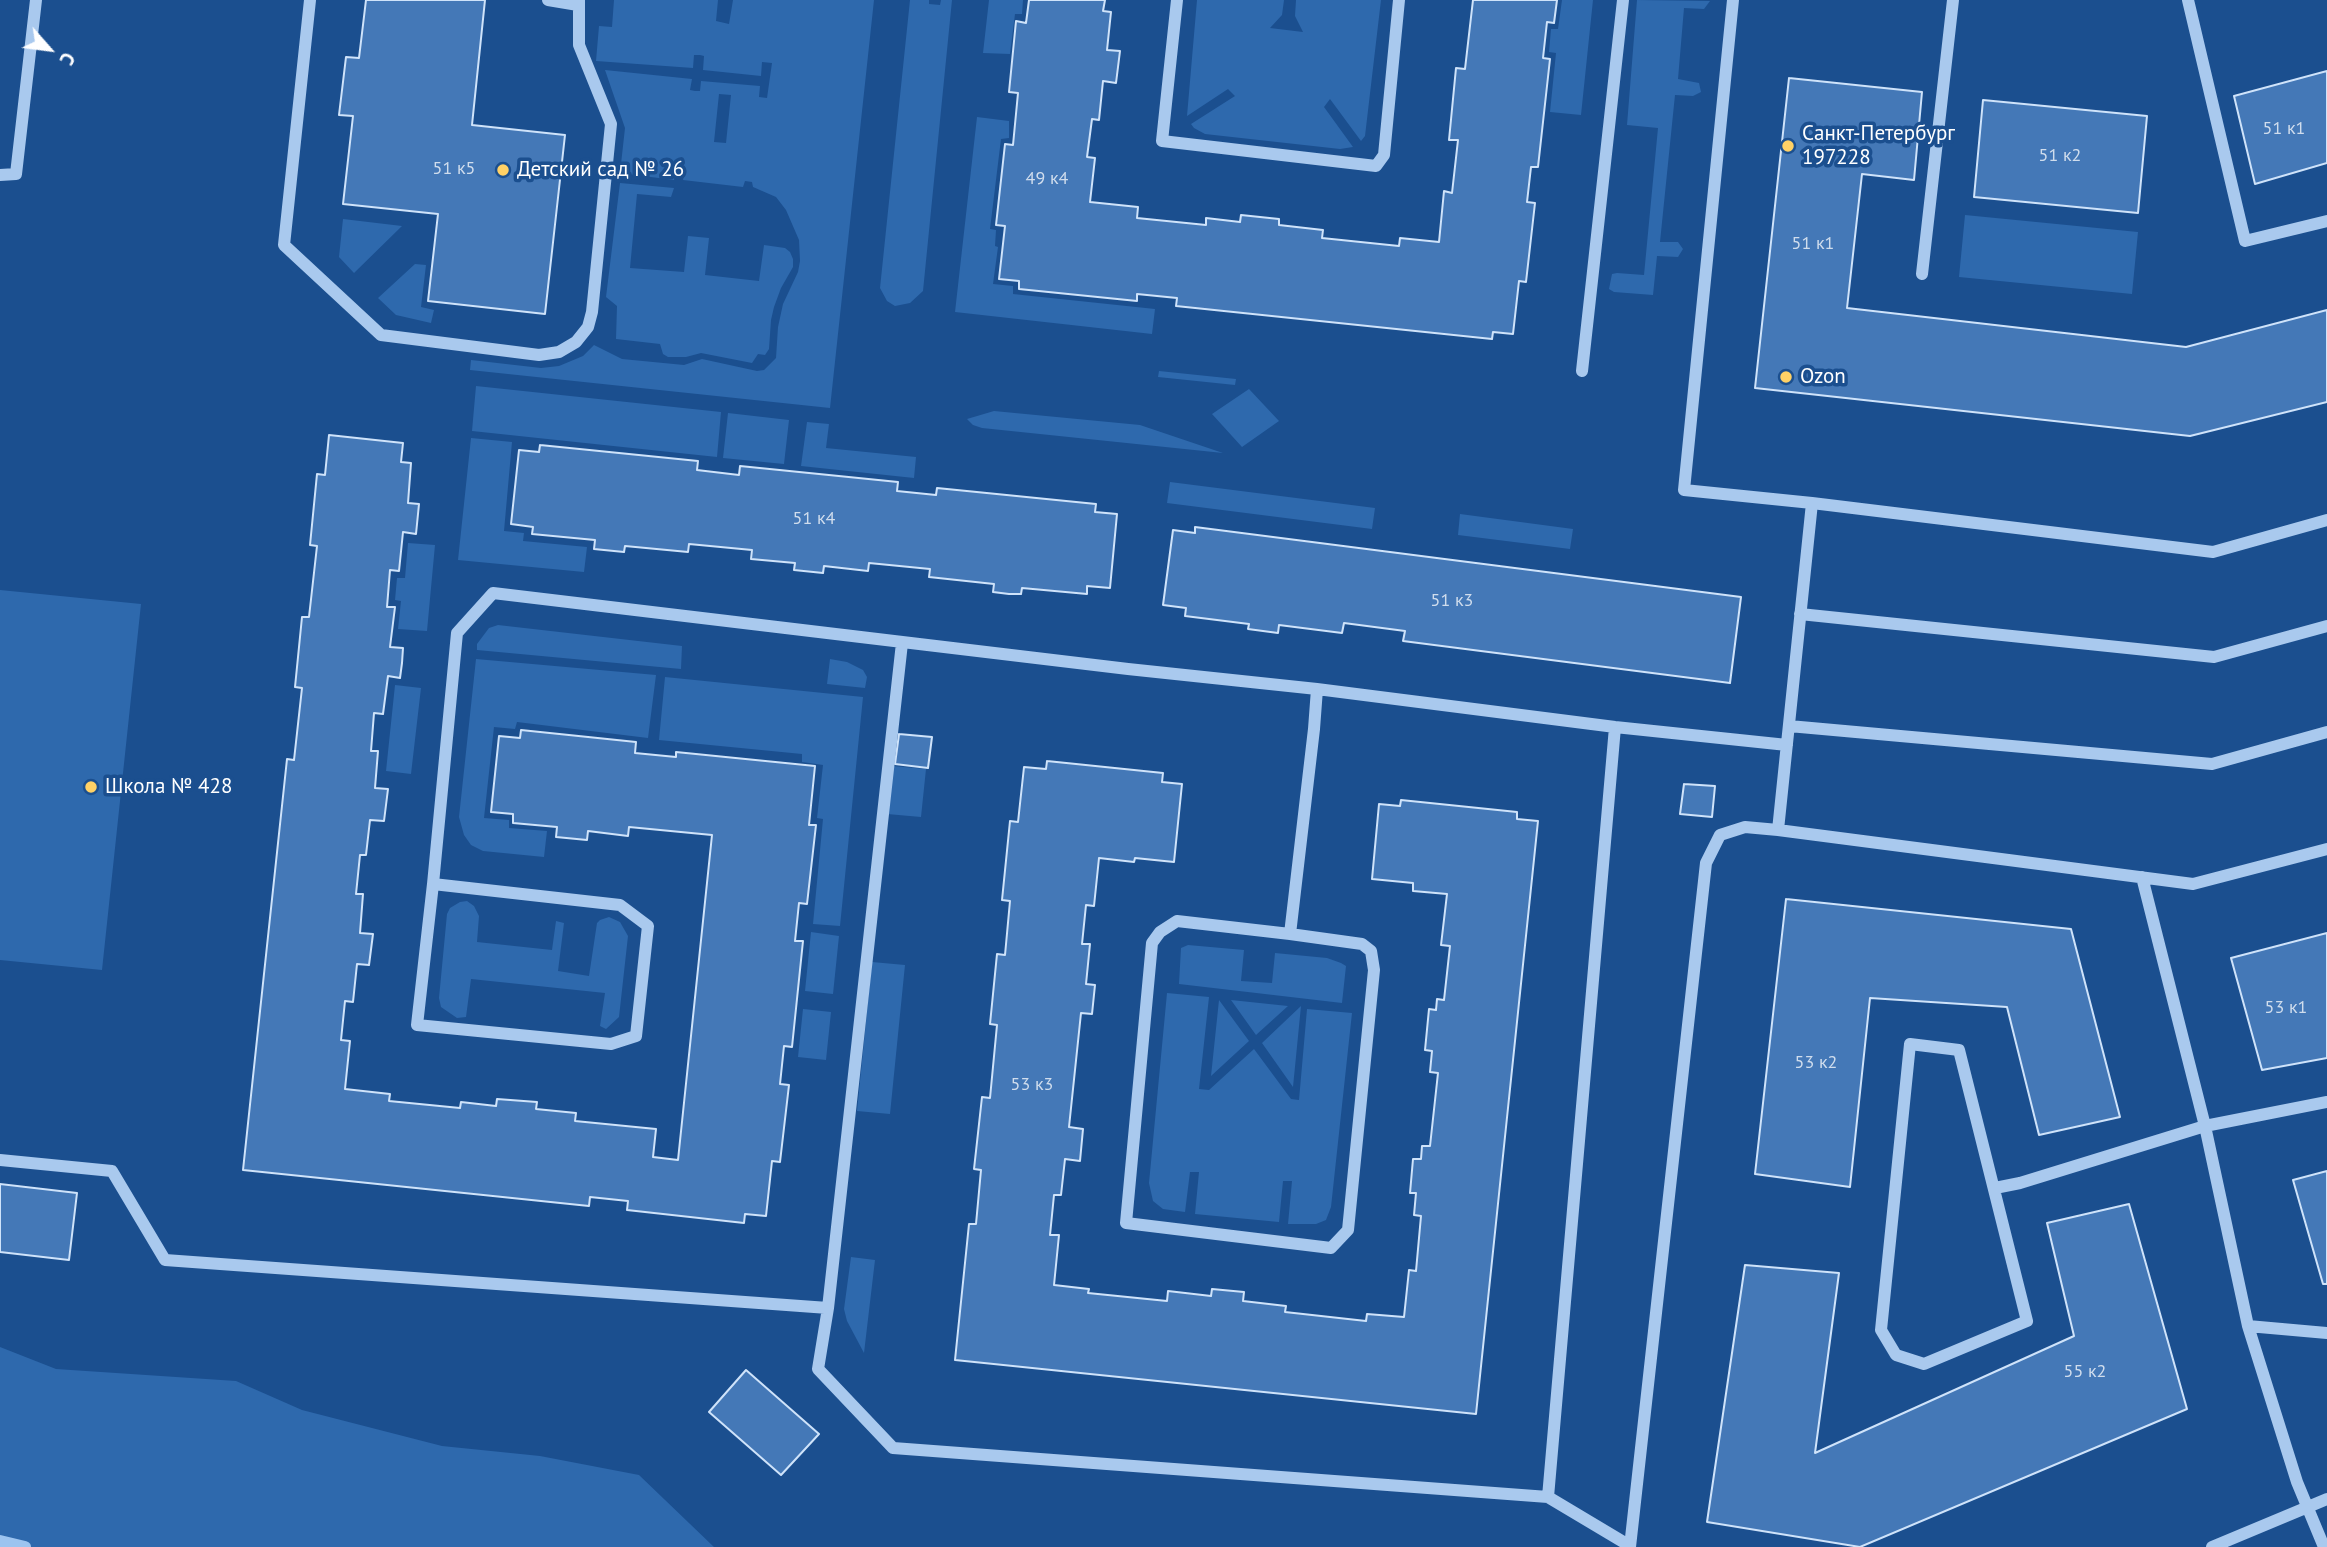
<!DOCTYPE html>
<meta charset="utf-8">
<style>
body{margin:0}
#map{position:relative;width:2327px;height:1547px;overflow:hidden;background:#1b4f8f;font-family:"PT Sans",sans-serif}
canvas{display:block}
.north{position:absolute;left:14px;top:14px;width:70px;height:70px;-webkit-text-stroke:5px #1b4f8f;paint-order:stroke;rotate:118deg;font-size:19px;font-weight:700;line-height:28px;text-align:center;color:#fff}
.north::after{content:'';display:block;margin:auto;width:24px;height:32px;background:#fff;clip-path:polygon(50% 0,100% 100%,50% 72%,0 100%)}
</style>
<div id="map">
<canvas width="2327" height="1547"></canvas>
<div class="north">С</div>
</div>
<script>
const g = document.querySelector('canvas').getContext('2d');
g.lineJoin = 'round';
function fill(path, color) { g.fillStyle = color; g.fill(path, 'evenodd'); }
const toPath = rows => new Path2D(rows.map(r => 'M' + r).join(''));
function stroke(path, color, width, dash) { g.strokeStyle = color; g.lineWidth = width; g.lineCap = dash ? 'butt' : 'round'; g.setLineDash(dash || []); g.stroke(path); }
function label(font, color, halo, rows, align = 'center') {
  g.font = font + ' "PT Sans",sans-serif'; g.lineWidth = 7; g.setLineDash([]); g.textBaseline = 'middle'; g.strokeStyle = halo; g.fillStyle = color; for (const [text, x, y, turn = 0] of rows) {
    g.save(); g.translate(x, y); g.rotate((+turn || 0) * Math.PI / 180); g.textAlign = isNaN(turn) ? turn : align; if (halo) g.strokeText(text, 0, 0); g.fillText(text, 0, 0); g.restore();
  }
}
const green = toPath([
 [614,0,718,0,716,21,729,24,733,0,874,0,830,408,470,370,471,360,541,368,559,366,583,356,594,345,622,359,684,365,702,359,757,371,764,370,776,358,778,327,783,304,798,272,800,261,799,240,786,210,776,197,753,187,752,182,745,181,743,187,683,180,684,174,675,173,674,180,620,173,625,128,605,70,692,79,690,90,695,91,700,91,701,81,760,86,759,97,767,98,772,63,762,62,761,76,703,70,704,56,700,55,694,55,693,68,596,61,599,26,612,27],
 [719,94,731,95,726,143,714,142],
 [910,0,929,0,929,4,940,5,941,0,952,0,923,291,910,303,895,306,887,301,880,288],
 [989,0,1023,0,1022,14,1015,14,1010,54,983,53],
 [1197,0,1284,0,1282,15,1270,28,1303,32,1295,16,1296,0,1381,0,1365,136,1361,141,1330,99,1324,107,1353,147,1340,149,1205,134,1194,128,1191,124,1235,96,1228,89,1187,116],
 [1562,0,1593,0,1581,115,1550,112,1556,53,1549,52,1551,29,1558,29],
 [1637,0,1710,1,1704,9,1684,8,1678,79,1699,83,1701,92,1693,96,1675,95,1660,242,1678,242,1683,249,1678,257,1657,256,1653,295,1614,292,1609,289,1612,274,1617,273,1644,275,1658,128,1627,125],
 [977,117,1009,121,1009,138,1001,139,990,229,996,230,995,246,998,247,993,284,1013,286,1013,294,1155,309,1152,334,955,312],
 [620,183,674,188,671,197,637,194,630,268,684,272,688,236,709,238,705,275,759,281,764,245,785,248,790,252,793,259,793,267,781,288,774,307,771,320,769,349,765,355,758,354,752,363,701,353,686,357,668,357,663,354,660,344,616,339,617,306,606,297],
 [1965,215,2138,232,2132,294,1959,277],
 [343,219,402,226,354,273,339,257],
 [415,264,426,265,421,307,434,310,431,323,396,315,378,298],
 [1159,371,1236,379,1235,385,1158,377],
 [476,386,721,412,717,457,472,431],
 [1249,389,1279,421,1242,447,1212,414],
 [994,411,1140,425,1223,453,982,428,973,425,967,419],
 [728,413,789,420,784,464,723,458],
 [807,422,829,424,826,448,916,457,914,478,801,466],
 [471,438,512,442,504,531,524,533,523,541,587,547,584,572,458,560],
 [1170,482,1375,508,1372,529,1167,503],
 [1460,514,1573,529,1570,549,1458,535],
 [408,543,435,545,427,631,398,629,401,601,395,600,397,578,405,578],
 [0,590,141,604,102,970,0,960],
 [498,625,682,646,681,669,477,650,477,644,489,628],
 [476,659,656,675,648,738,517,722,515,729,494,727,484,818,509,820,509,828,547,831,544,857,483,851,471,845,464,835,459,817],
 [830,659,847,662,863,670,867,677,865,688,827,684],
 [665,677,863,697,840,926,813,924,823,819,817,818,823,765,802,762,802,754,659,740],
 [395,685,421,688,411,774,386,771],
 [892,766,926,769,921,817,887,814],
 [467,901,474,906,479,916,477,942,552,950,556,921,564,923,558,971,589,976,597,923,600,920,609,917,620,922,628,936,619,1017,606,1029,600,1026,605,993,471,979,466,1017,457,1018,441,1007,439,998,447,914,450,908,460,902],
 [811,932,839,936,833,994,805,991],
 [1188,945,1244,950,1241,981,1272,983,1275,953,1327,958,1341,963,1346,966,1342,1003,1179,984,1181,948],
 [872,962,905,965,890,1114,857,1111],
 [1167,993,1209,997,1199,1089,1209,1090,1254,1049,1291,1099,1299,1100,1307,1009,1352,1013,1331,1207,1326,1220,1316,1224,1288,1224,1292,1181,1283,1181,1279,1222,1195,1214,1199,1172,1190,1172,1185,1212,1163,1209,1153,1201,1149,1183],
 [1219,1000,1249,1041,1211,1076],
 [1231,1000,1288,1006,1256,1035],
 [1301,1006,1293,1087,1262,1043],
 [803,1009,831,1012,826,1060,798,1057],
 [851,1257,875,1260,864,1353,847,1321,844,1309],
 [0,1347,56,1369,236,1381,302,1410,442,1446,540,1456,639,1475,714,1547,0,1547]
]);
const stream = toPath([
 [0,1541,25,1547]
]);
const building = toPath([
 [366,0,485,0,472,125,565,135,545,314,428,301,438,214,343,204,353,116,339,115,346,57,359,58,366,0],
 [1029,0,1105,0,1103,11,1111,12,1107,50,1120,51,1116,83,1103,81,1099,120,1092,119,1087,157,1095,158,1090,202,1138,207,1137,218,1206,225,1206,218,1240,222,1241,215,1279,219,1279,225,1323,230,1322,238,1399,246,1400,238,1439,242,1444,191,1452,193,1458,140,1449,140,1456,68,1465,69,1473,0,1557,0,1554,23,1547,22,1543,58,1550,59,1538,167,1531,167,1527,202,1535,203,1526,282,1519,281,1513,334,1493,332,1492,339,1176,306,1177,298,1137,294,1137,301,1019,289,1019,281,999,279,1005,226,996,225,1005,144,1013,145,1018,93,1009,92,1016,21,1026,23,1029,0],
 [2327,71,2327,163,2255,184,2234,96,2327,71],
 [1789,78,1922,92,1914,180,1862,174,1847,308,2186,347,2327,310,2327,402,2190,436,1755,388,1789,78],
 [1983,100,2147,116,2138,213,1974,197,1983,100],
 [329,435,403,443,401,462,411,463,408,503,419,504,416,534,403,532,399,571,390,570,387,607,395,607,390,647,403,648,402,663,400,678,388,676,383,714,374,713,371,751,378,751,375,788,388,789,384,821,370,820,366,855,360,855,356,894,363,894,360,933,373,934,369,965,357,964,353,1002,345,1001,341,1040,350,1041,345,1089,390,1094,389,1101,460,1108,461,1102,496,1106,497,1099,537,1102,536,1109,576,1113,575,1121,656,1129,653,1157,678,1160,712,835,629,827,628,836,588,831,587,840,556,837,557,827,513,823,513,814,491,812,499,736,520,738,521,730,636,742,635,753,676,757,676,752,815,766,809,825,816,825,807,904,799,903,795,941,803,941,792,1047,784,1046,780,1084,789,1085,780,1162,772,1161,766,1216,745,1214,744,1223,627,1210,628,1201,590,1197,589,1206,243,1170,287,759,294,760,302,688,295,687,302,617,309,617,317,546,310,545,317,474,325,475,329,435],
 [540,445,698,461,697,470,739,475,740,466,898,482,897,491,936,495,937,488,1096,504,1095,512,1117,514,1110,588,1087,586,1087,594,1022,588,1021,594,1009,594,993,592,994,584,929,577,930,569,869,563,868,571,824,566,823,573,794,570,795,563,751,559,752,550,689,544,688,552,625,546,624,552,594,549,595,540,532,534,533,527,511,524,519,450,539,452,540,445],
 [1195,527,1741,597,1730,683,1403,641,1405,631,1344,623,1342,633,1279,625,1278,633,1248,629,1249,624,1185,616,1186,608,1163,605,1173,530,1195,533,1195,527],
 [899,734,932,737,928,768,895,764,899,734],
 [1047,761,1163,773,1162,782,1182,784,1174,862,1135,858,1134,862,1099,858,1094,906,1086,905,1082,944,1090,944,1086,984,1095,985,1092,1014,1081,1013,1069,1127,1083,1129,1080,1161,1065,1159,1061,1195,1054,1195,1050,1235,1059,1235,1054,1285,1089,1289,1088,1293,1167,1301,1168,1291,1211,1296,1212,1289,1244,1292,1243,1301,1286,1306,1285,1312,1366,1321,1367,1314,1404,1317,1409,1270,1416,1271,1421,1216,1414,1215,1416,1193,1410,1193,1413,1159,1421,1159,1422,1146,1430,1146,1438,1073,1430,1072,1432,1051,1425,1050,1429,1009,1436,1010,1437,999,1444,1000,1450,946,1441,945,1447,894,1413,891,1413,883,1372,879,1379,804,1400,806,1401,800,1517,812,1517,819,1538,821,1476,1414,955,1360,969,1224,976,1224,981,1170,974,1169,982,1097,990,1098,997,1025,990,1024,997,954,1005,955,1010,901,1002,900,1010,821,1018,822,1024,767,1046,769,1047,761],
 [1684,784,1715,786,1712,817,1680,814,1684,784],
 [1786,899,2071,929,2120,1117,2039,1135,2007,1007,1870,998,1850,1187,1755,1174,1786,899],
 [2327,933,2327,1058,2262,1070,2231,958,2327,933],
 [2327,1171,2327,1284,2323,1284,2293,1180,2327,1171],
 [0,1184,77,1193,69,1260,0,1252,0,1184],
 [2129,1204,2187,1409,1860,1547,1707,1522,1745,1265,1839,1273,1815,1453,2074,1336,2047,1223,2129,1204],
 [746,1370,819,1434,781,1475,709,1412,746,1370]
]);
const minor = toPath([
 [310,0,284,245,381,335,539,355,559,352,576,342,588,327,592,312,611,124,579,45,579,0],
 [548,0,578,5],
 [1177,0,1162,141,1376,166,1384,155,1399,0],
 [2188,0,2245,241,2327,221],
 [0,175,16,174,36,0],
 [1922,274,1953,0],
 [1582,371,1623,0],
 [1812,503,2213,552,2327,520],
 [1800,614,2214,657,2327,626],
 [1789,726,2212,764,2327,732],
 [1778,830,2193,884,2327,849],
 [2142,877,2205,1126,2248,1326,2297,1482,2324,1547],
 [433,884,417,1025,611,1044,636,1036,648,926,620,905,433,884,457,633,493,593,1128,669,1317,689,1615,727,1787,745],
 [1290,934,1177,921,1160,932,1152,943,1126,1223,1331,1248,1348,1230,1374,970,1371,951,1362,944,1290,934,1314,729,1317,689],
 [1910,1044,1959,1050,2027,1321,1924,1364,1896,1355,1881,1330,1910,1044],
 [0,1160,112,1171,165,1260,828,1308,818,1369,893,1448,1548,1497,1630,1546],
 [1995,1188,2020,1183,2205,1126,2327,1102],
 [828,1308,902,643],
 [2248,1326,2327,1333],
 [1548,1497,1615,727],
 [1630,1547,1706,863,1720,835,1745,827,1778,830,1812,503,1684,490,1733,0],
 [2212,1547,2327,1499]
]);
const markers = [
 [1788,146,7,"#ffd166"],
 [503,170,7,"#ffd166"],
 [1786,377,7,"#ffd166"],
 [91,787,7,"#ffd166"]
];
const numberNames = [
 ["51 к1",2284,129],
 ["51 к2",2060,156],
 ["51 к5",454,169],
 ["49 к4",1047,179],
 ["51 к1",1813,244],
 ["51 к4",814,519],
 ["51 к3",1452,601],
 ["53 к1",2286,1008],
 ["53 к2",1816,1063],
 ["53 к3",1032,1085],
 ["55 к2",2085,1372]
];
const poiNames = [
 ["Санкт-Петербург",1802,134],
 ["197228",1802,158],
 ["Детский сад № 26",517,170],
 ["Ozon",1800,377],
 ["Школа № 428",105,787]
];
fill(green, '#2e69ad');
stroke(stream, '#9cc4f0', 12);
fill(building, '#4478b7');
stroke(building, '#cfe3fa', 2);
stroke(minor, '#a9c9ee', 12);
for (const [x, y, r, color] of markers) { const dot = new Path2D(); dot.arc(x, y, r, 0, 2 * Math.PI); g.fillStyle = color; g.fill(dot); stroke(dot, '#1b4f8f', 2.5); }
label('18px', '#d0dded', null, numberNames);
label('21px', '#fff', '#1b4f8f', poiNames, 'left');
</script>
